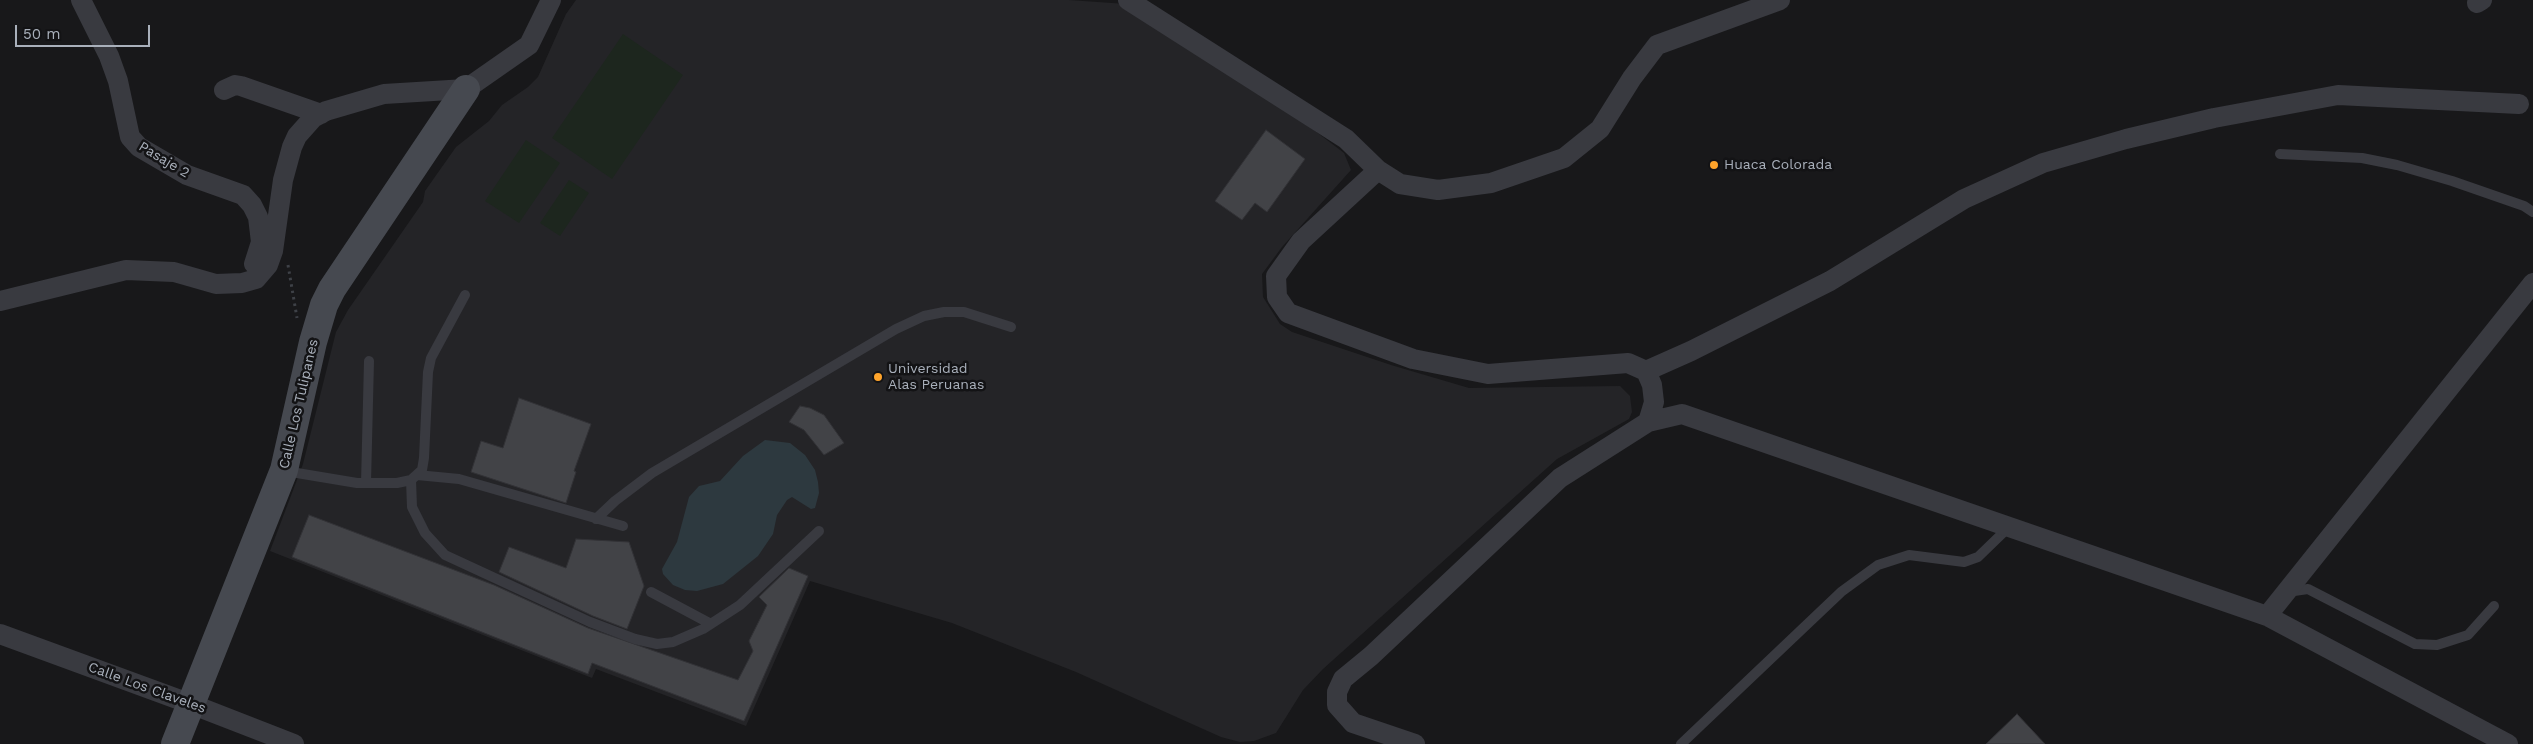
<!DOCTYPE html>
<style>
body{margin:0}
#map{position:relative;width:2533px;height:744px;overflow:hidden;background:#18181a;font-family:"Work Sans",sans-serif}
canvas{display:block}
.scale{position:absolute;left:15px;top:25px;width:135px;height:22px;box-sizing:border-box;border:2px solid #a9b0bb;border-top:0;padding-left:6px;font-size:15px;line-height:18px;white-space:nowrap;color:#a9b0bb;-webkit-text-stroke:4px #131315;paint-order:stroke}
</style>
<div id="map">
<canvas width="2533" height="744"></canvas>
<div class="scale">50 m</div>
</div>
<script>
const g = document.querySelector('canvas').getContext('2d');
g.lineJoin = 'round';
function fill(path, color) { g.fillStyle = color; g.fill(path, 'evenodd'); }
const toPath = rows => new Path2D(rows.map(r => 'M' + r).join(''));
function stroke(path, color, width, dash) { g.strokeStyle = color; g.lineWidth = width; g.lineCap = dash ? 'butt' : 'round'; g.setLineDash(dash || []); g.stroke(path); }
function label(font, color, halo, rows, align = 'center') {
  g.font = font + ' "Work Sans",sans-serif'; g.lineWidth = 5; g.setLineDash([]); g.textBaseline = 'middle'; g.strokeStyle = halo; g.fillStyle = color; for (const [text, x, y, turn = 0] of rows) {
    g.save(); g.translate(x, y); g.rotate((+turn || 0) * Math.PI / 180); g.textAlign = isNaN(turn) ? turn : align; if (halo) g.strokeText(text, 0, 0); g.fillText(text, 0, 0); g.restore();
  }
}
const built = toPath([
 [576,0,1069,0,1126,4,1264,92,1344,153,1351,170,1282,247,1262,274,1263,297,1280,324,1292,332,1391,365,1469,388,1620,386,1630,396,1632,412,1629,419,1557,459,1323,669,1303,690,1276,733,1254,741,1240,742,1221,737,1076,672,952,623,810,581,746,726,596,669,592,678,270,551,303,464,336,332,348,310,423,202,425,191,456,147,489,121,502,105,528,87,538,77,566,14]
]);
const green = toPath([
 [623,34,683,75,612,179,552,138],
 [526,140,560,163,519,223,485,201],
 [569,180,589,193,560,236,540,223]
]);
const water = toPath([
 [765,440,790,443,805,455,815,470,818,482,819,493,815,508,811,509,792,497,787,500,777,515,773,534,758,556,723,584,697,591,685,590,673,585,663,574,662,569,677,542,689,497,699,486,720,481,743,456]
]);
const building = toPath([
 [1266,130,1305,159,1267,212,1255,203,1242,220,1215,201,1266,130],
 [519,398,591,424,574,471,576,472,566,503,471,472,481,441,503,448,519,398],
 [800,406,810,408,824,415,844,443,824,455,804,430,789,422,800,406],
 [309,515,494,585,588,628,738,680,753,651,749,641,767,605,759,597,789,568,808,576,744,721,592,663,588,674,292,557,309,515],
 [576,539,629,542,644,586,627,629,593,616,499,572,509,547,566,568,576,539],
 [2017,714,2045,744,1986,744,2017,714]
]);
const path = toPath([
 [288,265,297,318]
]);
const lane = toPath([
 [2280,154,2362,158,2397,165,2452,181,2524,206,2533,212],
 [285,471,357,483,397,483,411,480,422,470,424,458,428,372,431,358,465,295],
 [417,475,459,479,623,526],
 [411,480,412,507,425,533,445,555,590,622,635,639,657,644,673,642,703,629,740,605,819,531],
 [366,483,369,361],
 [596,519,615,501,652,473,896,329,924,316,944,312,964,312,1011,327],
 [651,592,711,624],
 [2287,592,2308,589,2415,644,2437,645,2468,635,2494,606],
 [1681,744,1841,592,1878,565,1909,555,1964,562,1978,557,2009,527]
]);
const street = toPath([
 [81,0,109,56,118,81,130,137,139,147,187,175,243,195,252,205,258,217,261,242,254,264],
 [1128,0,1346,139,1378,170,1400,184,1438,190,1491,183,1564,158,1600,129,1632,78,1657,45,1780,0],
 [2477,3,2482,0],
 [224,90,235,85,241,86,321,114],
 [1378,170,1301,241,1276,276,1277,297,1288,313,1413,359,1488,374,1628,363,1646,371,1652,385,1654,402,1648,422,1560,478,1371,656,1343,679,1337,692,1337,705,1353,723,1415,744],
 [0,301,126,270,174,272,216,284,242,283,256,279,268,265,273,251,283,180,292,147,297,136,313,118,326,111,384,94,466,89,529,45,551,0],
 [1646,371,1691,351,1830,281,1964,199,2043,163,2126,139,2214,118,2338,95,2519,104],
 [1648,422,1682,414,2267,616,2508,744],
 [2267,616,2533,283],
 [0,634,191,704,294,744]
]);
const secondary = toPath([
 [175,744,284,470,313,342,324,305,332,289,466,89]
]);
const markers = [
 [1714,165,5,"#ffa42b"],
 [878,377,5,"#ffa42b"]
];
const streetNames = [
 ["Pasaje 2",164,160,31],
 ["Calle Los Tulipanes",299,404,-77],
 ["Calle Los Claveles",147,688,20]
];
const poiNames = [
 ["Huaca Colorada",1724,165],
 ["Universidad",888,369],
 ["Alas Peruanas",888,385]
];
fill(built, '#242427');
fill(green, '#1d261e');
fill(water, '#2d393f');
fill(building, '#424347');
stroke(building, '#323236', 1);
stroke(path, '#3e4147', 3, [2.5, 4]);
stroke(lane, '#393a40', 10);
stroke(street, '#393a40', 20);
stroke(secondary, '#464950', 28);
for (const [x, y, r, color] of markers) { const dot = new Path2D(); dot.arc(x, y, r, 0, 2 * Math.PI); g.fillStyle = color; g.fill(dot); stroke(dot, '#131315', 2); }
label('14px', '#a9b0bb', '#131315', streetNames);
label('14px', '#a9b0bb', '#131315', poiNames, 'left');
</script>
